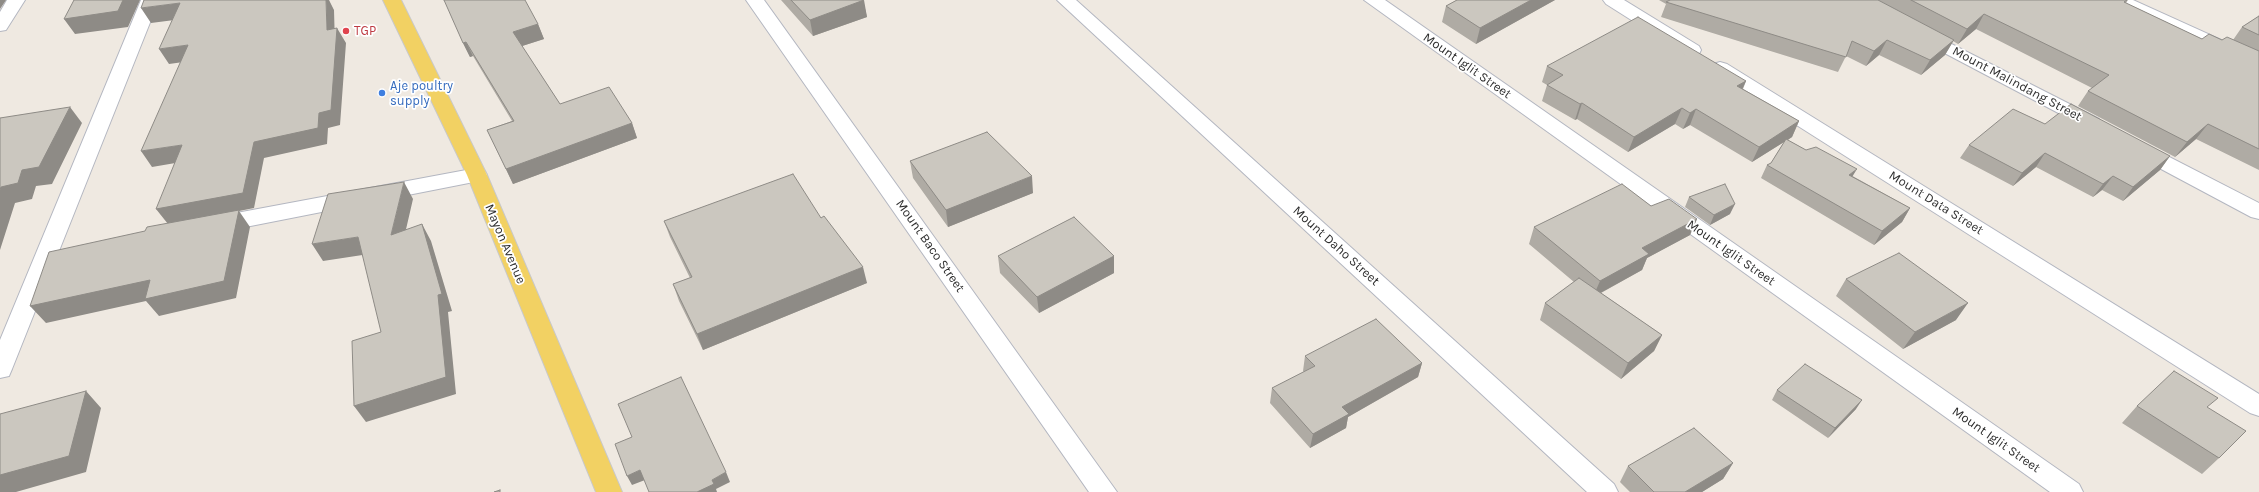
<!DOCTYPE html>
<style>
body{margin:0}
canvas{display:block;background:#efe9e1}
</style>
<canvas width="2259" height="492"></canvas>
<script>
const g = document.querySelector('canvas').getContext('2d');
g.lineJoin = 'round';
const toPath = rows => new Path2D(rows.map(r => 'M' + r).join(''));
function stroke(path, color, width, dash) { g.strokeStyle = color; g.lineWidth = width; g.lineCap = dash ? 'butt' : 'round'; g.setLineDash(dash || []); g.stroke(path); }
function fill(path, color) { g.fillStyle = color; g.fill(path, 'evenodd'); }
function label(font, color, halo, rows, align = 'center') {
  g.font = font + ' Karla,sans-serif'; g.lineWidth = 3.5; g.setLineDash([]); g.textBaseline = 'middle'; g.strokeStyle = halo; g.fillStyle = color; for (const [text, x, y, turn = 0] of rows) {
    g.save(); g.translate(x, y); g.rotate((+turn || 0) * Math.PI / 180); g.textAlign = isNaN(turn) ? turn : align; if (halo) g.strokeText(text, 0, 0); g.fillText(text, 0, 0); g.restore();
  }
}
const minor = toPath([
 [7,0,25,0,6,30,0,31,0,12,7,0],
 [141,0,159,0,12,369,9,376,0,378,0,340,141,0],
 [746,0,764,0,1117,492,1089,492,746,0],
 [1057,0,1076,0,1614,484,1618,492,1587,492,1057,0],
 [1364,0,1385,0,2079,484,2083,492,2050,492,1364,0],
 [1603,0,1624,0,1699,46,1701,50,1699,54,1692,56,1685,54,1606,4,1603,0],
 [2110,0,2133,0,2259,57,2259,70,2113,4,2110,0],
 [1922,29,2099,119,2102,123,2099,127,2092,129,2085,127,1916,38,1913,34,1916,30,1922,29],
 [1720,62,1727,64,2259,394,2259,416,2250,413,1713,72,1711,68,1713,64,1720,62],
 [2140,142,2259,203,2259,219,2251,217,2133,154,2130,149,2133,144,2140,142],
 [477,168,484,170,487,175,484,180,215,233,207,230,204,225,207,220,215,217,477,168]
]);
const major = toPath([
 [383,0,401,0,487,175,622,492,596,492,467,175,383,0]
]);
const wall = toPath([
 [781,0,863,0,867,17,813,36],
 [1457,0,1555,0,1476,44,1442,22,1446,6],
 [1659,0,2128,0,2126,3,2202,39,2222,40,2233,40,2242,27,2259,16,2259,170,2196,139,2175,157,2078,106,2088,91,2092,88,1976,29,1958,44,1953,41,1945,55,1921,75,1879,55,1866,66,1846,56,1838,72,1661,17,1666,4],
 [538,24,544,39,522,46,560,104,632,123,637,138,513,184,487,130,512,121,473,56,470,57,463,43],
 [1547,66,1746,81,1743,89,1799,121,1792,137,1788,140,1910,208,1902,222,1874,245,1761,178,1767,165,1771,163,1784,142,1752,162,1690,125,1683,129,1675,124,1628,152,1577,119,1575,120,1542,101,1547,85,1542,82],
 [2045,124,2170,156,2160,170,2123,201,2102,190,2093,197,2036,167,2013,186,1960,158,1969,145],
 [910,161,1033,193,948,227,913,178],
 [1689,197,1730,214,1710,225,1685,207],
 [1651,206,1697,219,1690,235,1647,258,1642,270,1601,293,1662,335,1654,351,1621,379,1540,320,1545,303,1574,282,1529,244,1534,227],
 [821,218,867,283,703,350,679,301,673,284,690,278,670,237,664,221],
 [998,256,1114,256,1114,273,1039,313,1000,273],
 [1846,279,1956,320,1903,349,1836,296],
 [1305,356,1422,363,1418,377,1348,417,1346,428,1310,448,1270,403,1272,388,1304,372,1303,371],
 [1777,390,1856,409,1828,438,1772,400],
 [2137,406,2208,408,2219,458,2202,474,2122,423],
 [1733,463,1723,479,1702,492,1630,492,1620,482,1628,466]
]);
const shadedWall = toPath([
 [0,0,6,0,0,9],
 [123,0,140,0,128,27,75,34,64,19],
 [326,0,329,0,334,10,335,46,327,30],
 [864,0,867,17,813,36,810,20],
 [1531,0,1555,0,1476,44,1480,28],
 [180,3,190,18,151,23,141,8],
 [1984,14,1976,29,1958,44,1967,29],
 [538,24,544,39,519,47,513,32],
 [337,28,346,43,340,125,328,128,327,144,264,158,254,208,239,211,250,227,236,298,159,316,146,301,46,323,30,306,168,224,156,209,254,142,319,113],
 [1887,40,1879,55,1866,66,1874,51],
 [1954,40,1945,55,1921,75,1930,60],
 [466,42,473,56,470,57,463,43],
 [188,45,198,60,169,64,159,49],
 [1746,81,1739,96,1737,86],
 [1582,103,1577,119,1575,120,1580,104],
 [70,107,82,123,52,184,36,186,32,199,15,203,0,250,0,190,1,187,22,170],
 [1682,108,1675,124,1628,152,1634,137],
 [1696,109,1690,125,1683,129,1690,113],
 [1799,121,1792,137,1752,162,1759,147],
 [632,123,637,138,513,184,506,169],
 [2208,124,2196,139,2175,157,2187,142],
 [182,145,193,160,152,167,141,151],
 [2045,153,2036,167,2013,186,2022,173],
 [2170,156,2160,170,2123,201,2133,187],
 [1857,169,1849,182,1849,175],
 [1032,176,1033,193,948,227,946,210],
 [2113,176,2102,190,2093,197,2103,184],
 [404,182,413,199,401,251,391,235],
 [1735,204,1730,214,1710,225,1714,215],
 [1910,208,1902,222,1874,245,1882,231],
 [1697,219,1690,235,1647,258,1642,270,1593,297,1600,281,1642,248],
 [422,224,431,241,452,311,448,312,456,394,366,422,354,406],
 [358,237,369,254,323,261,312,244],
 [1114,256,1114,273,1039,313,1037,297],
 [863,267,867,283,703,350,697,334],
 [1968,303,1956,320,1903,349,1915,332],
 [1662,335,1654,351,1621,379,1628,363],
 [1422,363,1418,377,1348,417,1346,428,1310,448,1313,434,1342,407],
 [86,391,101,408,86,472,16,492,0,492,0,475],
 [1862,400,1856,409,1828,438,1835,428],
 [1733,463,1723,479,1702,492,1685,492],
 [640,470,645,480,632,485,627,476],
 [726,472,730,482,716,489,717,492,697,492,712,480]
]);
const building = toPath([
 [74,0,123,0,118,11,64,19,74,0],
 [144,0,326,0,327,30,337,28,331,110,319,113,318,128,254,142,243,193,156,209,182,145,141,151,188,45,159,49,180,3,141,8,144,0],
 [444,0,525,0,538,24,513,32,560,104,609,87,632,123,506,169,487,130,514,121,466,42,463,43,444,0],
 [791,0,864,0,810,20,791,0],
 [1457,0,1531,0,1480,28,1446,6,1457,0],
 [1670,0,1878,0,1954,40,1930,60,1887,40,1874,51,1852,41,1846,57,1666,2,1670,0],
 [1911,0,2127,0,2124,2,2202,39,2209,34,2222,40,2227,37,2259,51,2259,149,2208,124,2187,142,2088,91,2109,75,1984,14,1967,29,1911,0],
 [2259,16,2259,35,2242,27,2259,16],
 [1638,17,1746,81,1737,86,1799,121,1759,147,1696,109,1690,113,1682,108,1634,137,1582,103,1580,104,1547,85,1563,75,1547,66,1638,17],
 [2071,104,2170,156,2133,187,2113,176,2103,184,2045,153,2022,173,1969,145,2013,109,2045,124,2071,104],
 [70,107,39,167,22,170,18,183,1,187,0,190,0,118,70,107],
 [987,132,1032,176,946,210,910,161,987,132],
 [1786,139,1806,150,1816,147,1857,169,1849,175,1910,208,1882,231,1767,165,1771,163,1786,139],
 [793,174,821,218,824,216,863,267,697,334,673,284,692,277,664,221,793,174],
 [404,182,391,235,422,224,442,294,438,295,446,377,354,406,352,341,381,332,358,237,312,244,328,194,404,182],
 [1622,184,1651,206,1669,199,1697,219,1642,248,1649,254,1600,281,1534,227,1622,184],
 [1725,184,1735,204,1714,215,1689,197,1725,184],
 [239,210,224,281,145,299,150,280,30,306,49,252,145,231,147,227,239,210],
 [1074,217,1114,256,1037,297,998,256,1074,217],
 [1899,253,1968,303,1915,332,1846,279,1899,253],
 [1579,278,1662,335,1628,363,1545,303,1579,278],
 [1376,319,1422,363,1342,407,1349,414,1313,434,1272,388,1315,366,1305,356,1376,319],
 [1805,364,1862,400,1835,428,1777,390,1805,364],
 [2174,371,2218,398,2207,407,2246,431,2219,458,2137,406,2174,371],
 [681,377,726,472,712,480,714,484,697,492,649,492,640,470,627,476,615,444,632,437,618,404,681,377],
 [86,391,69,456,0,475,0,414,86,391],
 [1694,428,1733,463,1685,492,1654,492,1628,466,1694,428],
 [500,490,500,492,494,492,500,490]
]);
const markers = [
 [346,31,4,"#e0444e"],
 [382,93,4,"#3f7fe0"]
];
const healthNames = [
 ["TGP",354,31]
];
const streetNames = [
 ["Mount Iglit Street",1467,66,35],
 ["Mount Malindang Street",2017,84,28],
 ["Mount Data Street",1936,203,32],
 ["Mayon Avenue",505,244,67],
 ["Mount Baco Street",930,246,55],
 ["Mount Daho Street",1336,246,42],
 ["Mount Iglit Street",1731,253,35],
 ["Mount Iglit Street",1996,440,35]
];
const shopNames = [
 ["Aje poultry",390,86],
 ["supply",390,101]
];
stroke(minor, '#b4b7c1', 2);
stroke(major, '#c9c9c9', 2);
fill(minor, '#fff');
fill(major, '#f2d163');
fill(wall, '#afaba4');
fill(shadedWall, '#8e8b86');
fill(building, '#cbc7bf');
stroke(building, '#8e8b86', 1);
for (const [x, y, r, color] of markers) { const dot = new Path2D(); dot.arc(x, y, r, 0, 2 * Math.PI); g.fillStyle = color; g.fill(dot); stroke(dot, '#fff', 1.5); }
label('13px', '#be3a42', '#fff', healthNames, 'left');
label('13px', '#2e2e2e', '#fff', streetNames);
label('13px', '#366cbe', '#fff', shopNames, 'left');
</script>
